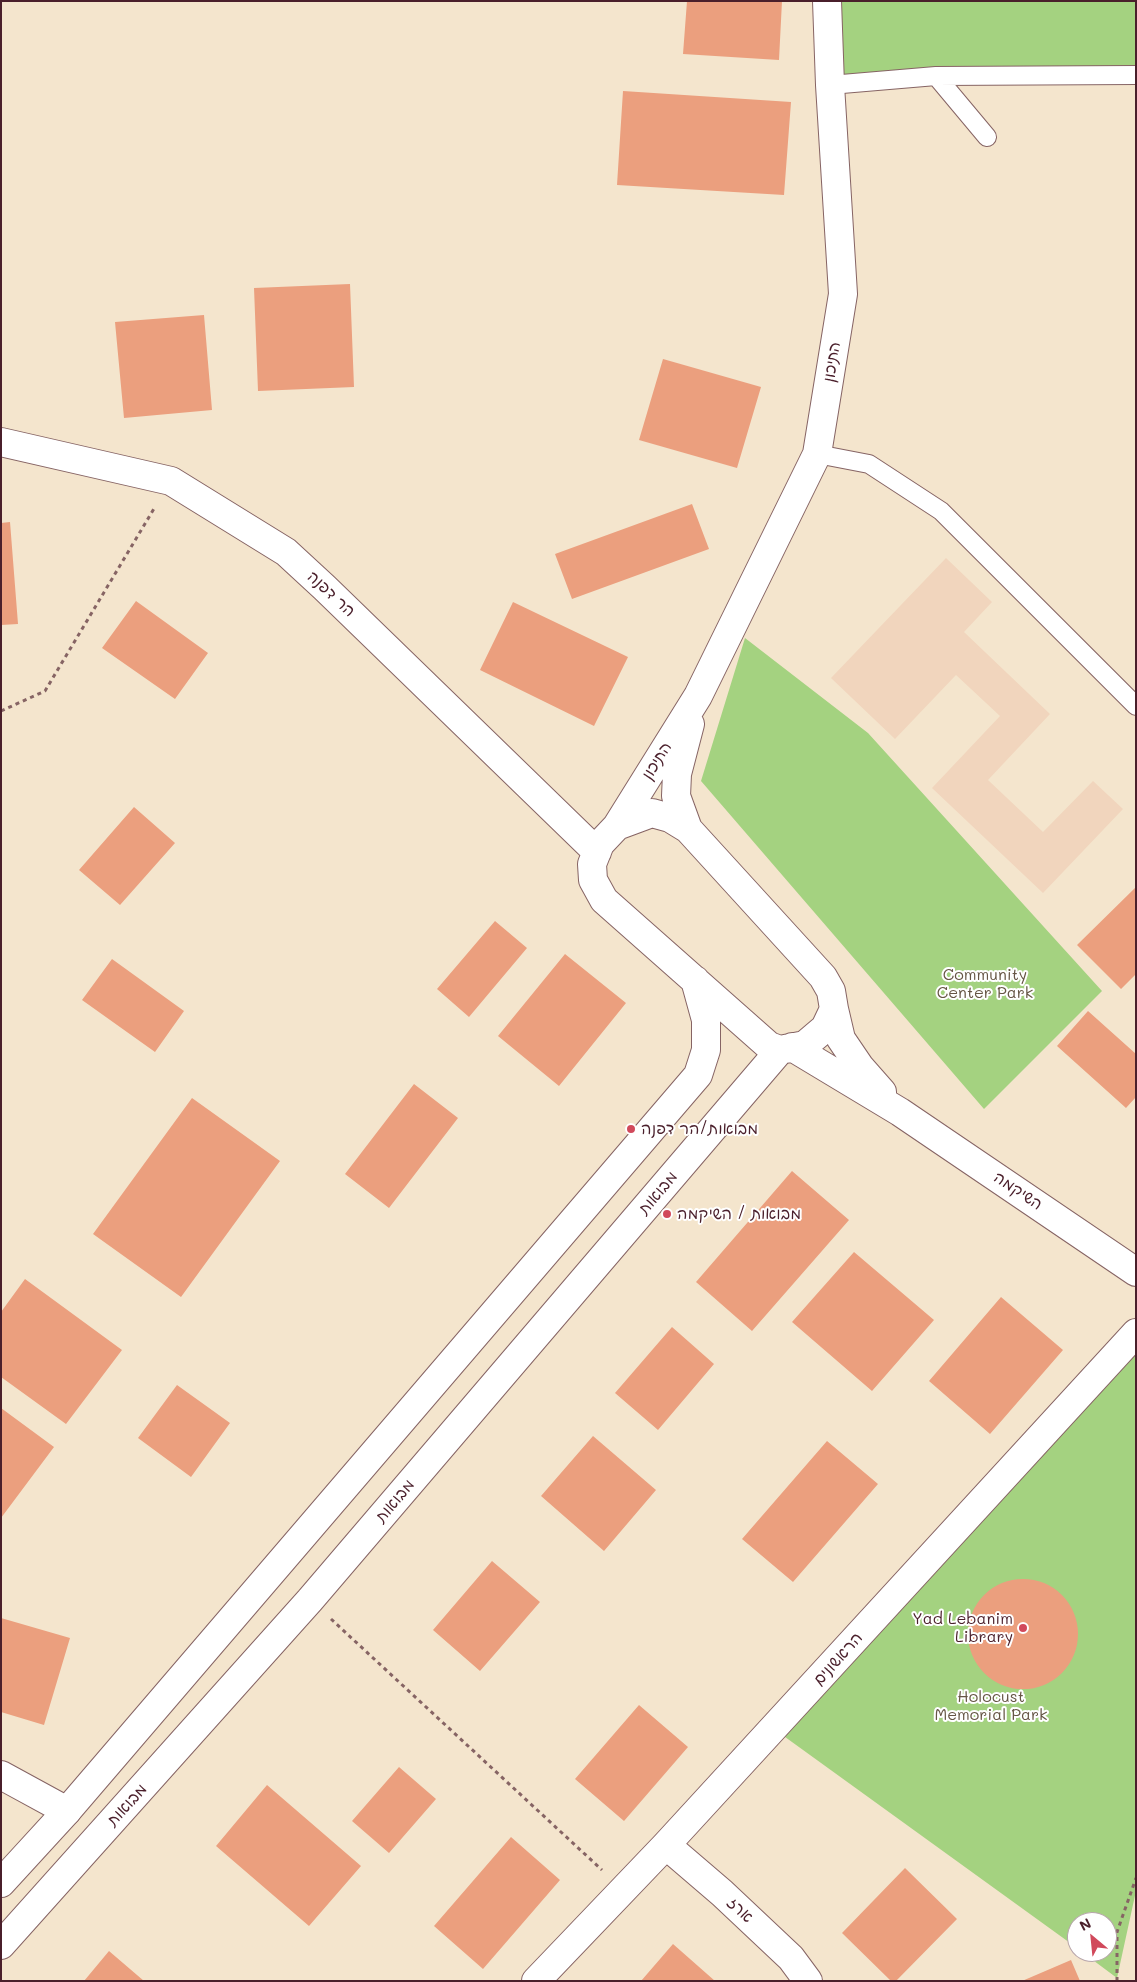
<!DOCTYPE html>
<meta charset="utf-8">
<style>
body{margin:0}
#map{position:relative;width:1137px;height:1982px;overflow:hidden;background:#f4e5cd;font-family:Mali,sans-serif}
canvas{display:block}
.frame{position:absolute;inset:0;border:2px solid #4a1f2b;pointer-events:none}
.north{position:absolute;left:1067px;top:1912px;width:50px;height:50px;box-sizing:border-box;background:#fff;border:1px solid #b7a5aa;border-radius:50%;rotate:332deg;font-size:14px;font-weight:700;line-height:20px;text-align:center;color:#4a1f2b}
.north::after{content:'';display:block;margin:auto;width:18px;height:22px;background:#d1495b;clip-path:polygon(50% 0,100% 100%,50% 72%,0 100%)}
</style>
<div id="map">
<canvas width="1137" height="1982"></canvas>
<div class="frame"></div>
<div class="north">N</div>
</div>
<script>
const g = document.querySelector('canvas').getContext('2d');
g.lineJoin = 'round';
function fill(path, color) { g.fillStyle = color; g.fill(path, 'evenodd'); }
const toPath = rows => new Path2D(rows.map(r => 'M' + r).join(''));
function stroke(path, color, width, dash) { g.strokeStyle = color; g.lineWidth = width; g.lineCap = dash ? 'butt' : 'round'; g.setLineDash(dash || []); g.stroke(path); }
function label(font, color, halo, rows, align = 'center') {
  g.font = font + ' Mali,"Playpen Sans Hebrew",sans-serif'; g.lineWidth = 4; g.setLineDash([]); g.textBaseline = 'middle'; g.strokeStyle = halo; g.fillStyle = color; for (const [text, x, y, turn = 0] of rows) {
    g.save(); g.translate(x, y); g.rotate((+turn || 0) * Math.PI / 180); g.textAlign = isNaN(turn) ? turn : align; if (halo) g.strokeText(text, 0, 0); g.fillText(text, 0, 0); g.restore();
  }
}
const built = toPath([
 [946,558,992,602,964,632,1050,714,988,780,1043,832,1093,781,1123,809,1043,893,932,788,1000,716,956,675,895,739,831,678]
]);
const green = toPath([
 [827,1,1136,1,1136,78,830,85],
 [745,638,868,733,1102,991,984,1109,701,781],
 [1136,1333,1136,1891,1117,1978,1082,1952,1107,1952,1107,1922,1077,1922,1077,1948,774,1729]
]);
const building = toPath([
 [687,1,782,1,779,60,683,54],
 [623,91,791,102,784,195,617,185],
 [350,284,354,387,258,391,254,288],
 [204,315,212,410,124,418,115,322],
 [663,359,761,387,737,468,639,440],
 [692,504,709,549,572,599,555,554],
 [10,522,18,624,1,625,1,523],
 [136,601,208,653,175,699,102,648],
 [513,602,628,657,594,726,480,670],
 [134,807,175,843,120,905,79,870],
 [1136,887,1136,974,1121,989,1077,945],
 [495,921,527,948,469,1017,437,989],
 [565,954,626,1003,559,1086,498,1036],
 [112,959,184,1011,155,1052,82,1000],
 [1088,1011,1136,1054,1136,1097,1126,1108,1057,1046],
 [414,1084,458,1118,389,1208,345,1174],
 [192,1098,280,1161,181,1297,93,1234],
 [792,1171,849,1220,752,1331,696,1282],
 [854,1252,934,1320,872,1391,792,1322],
 [25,1279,122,1350,66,1424,1,1377,1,1312],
 [1001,1297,1063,1350,990,1434,929,1381],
 [672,1327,714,1364,658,1430,615,1393],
 [177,1385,230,1423,191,1477,138,1438],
 [1,1408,54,1447,1,1518],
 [593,1436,656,1490,604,1551,541,1496],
 [827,1441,878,1484,793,1582,742,1539],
 [492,1561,540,1602,480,1671,433,1630],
 '968 1634a55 55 0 1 1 110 0a55 55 0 1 1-110 0Z',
 [1,1618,70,1638,44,1725,1,1712],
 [639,1705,688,1747,624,1821,575,1779],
 [399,1767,436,1799,389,1853,352,1821],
 [267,1785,361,1866,309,1926,216,1846],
 [511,1837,560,1880,483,1969,434,1926],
 [905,1868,957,1919,896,1981,891,1981,842,1933],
 [673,1944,715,1981,641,1981],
 [109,1951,144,1981,84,1981],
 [1071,1960,1080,1981,1022,1981]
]);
const path = toPath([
 [1,711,45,691,155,507],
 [331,1619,602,1870],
 [1117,1981,1117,1932,1136,1878]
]);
const service = toPath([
 [936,76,987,137],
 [830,85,936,76,1136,75],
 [817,454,869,464,941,511,1136,706]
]);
const minor = toPath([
 [1,1775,67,1811],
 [666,1845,722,1893,791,1958,808,1981],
 [536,1981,666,1845,1136,1333]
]);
const tertiary = toPath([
 [1,442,171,481,286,552,325,588,597,852],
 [617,826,652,813,670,818,688,829,823,977,831,991,834,1009,825,1028,805,1045,780,1050,769,1046,604,900,593,880,592,864,600,844,617,826,698,696,817,454,843,294,830,85,827,1],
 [688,829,676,796,677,774,690,724],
 [834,1009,841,1039,860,1067,882,1092],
 [792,1047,900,1112,1136,1272],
 [1,1883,67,1811,698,1075,706,1050,706,1020,695,980],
 [1,1945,310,1600,780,1050]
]);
const markers = [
 [631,1129,5,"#d1495b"],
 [667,1214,5,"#d1495b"],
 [1023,1628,5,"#d1495b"]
];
const streetNames = [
 ["התיכון",832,362,-81],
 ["הר דפנה",331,594,43],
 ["התיכון",657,761,-58],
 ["השיקמה",1018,1191,34],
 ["מבואות",658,1193,-50],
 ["מבואות",395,1501,-50],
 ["הראשונים",838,1659,-48],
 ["מבואות",127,1805,-48],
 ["ארז",740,1910,43]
];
const parkNames = [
 ["Community",985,975],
 ["Center Park",985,993],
 ["Holocust",991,1697],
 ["Memorial Park",991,1715]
];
const poiNames = [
 ["מבואות/הר דפנה",641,1129],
 ["מבואות / השיקמה",677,1214],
 ["Yad Lebanim",1013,1619,"right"],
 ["Library",1013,1637,"right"]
];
fill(built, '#f1d5bd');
fill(green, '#a4d280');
fill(building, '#eb9f7e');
stroke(service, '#866464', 20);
stroke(minor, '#866464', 30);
stroke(tertiary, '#866464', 30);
stroke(path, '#866464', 3, [4, 4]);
stroke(service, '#fff', 18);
stroke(minor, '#fff', 28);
stroke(tertiary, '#fff', 28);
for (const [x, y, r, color] of markers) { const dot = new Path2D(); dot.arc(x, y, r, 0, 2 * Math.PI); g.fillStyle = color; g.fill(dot); stroke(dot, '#fff', 2); }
label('16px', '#4a1f2b', '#fff', streetNames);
label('16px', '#655544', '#fff', parkNames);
label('16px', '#4a1f2b', '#fff', poiNames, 'left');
</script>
